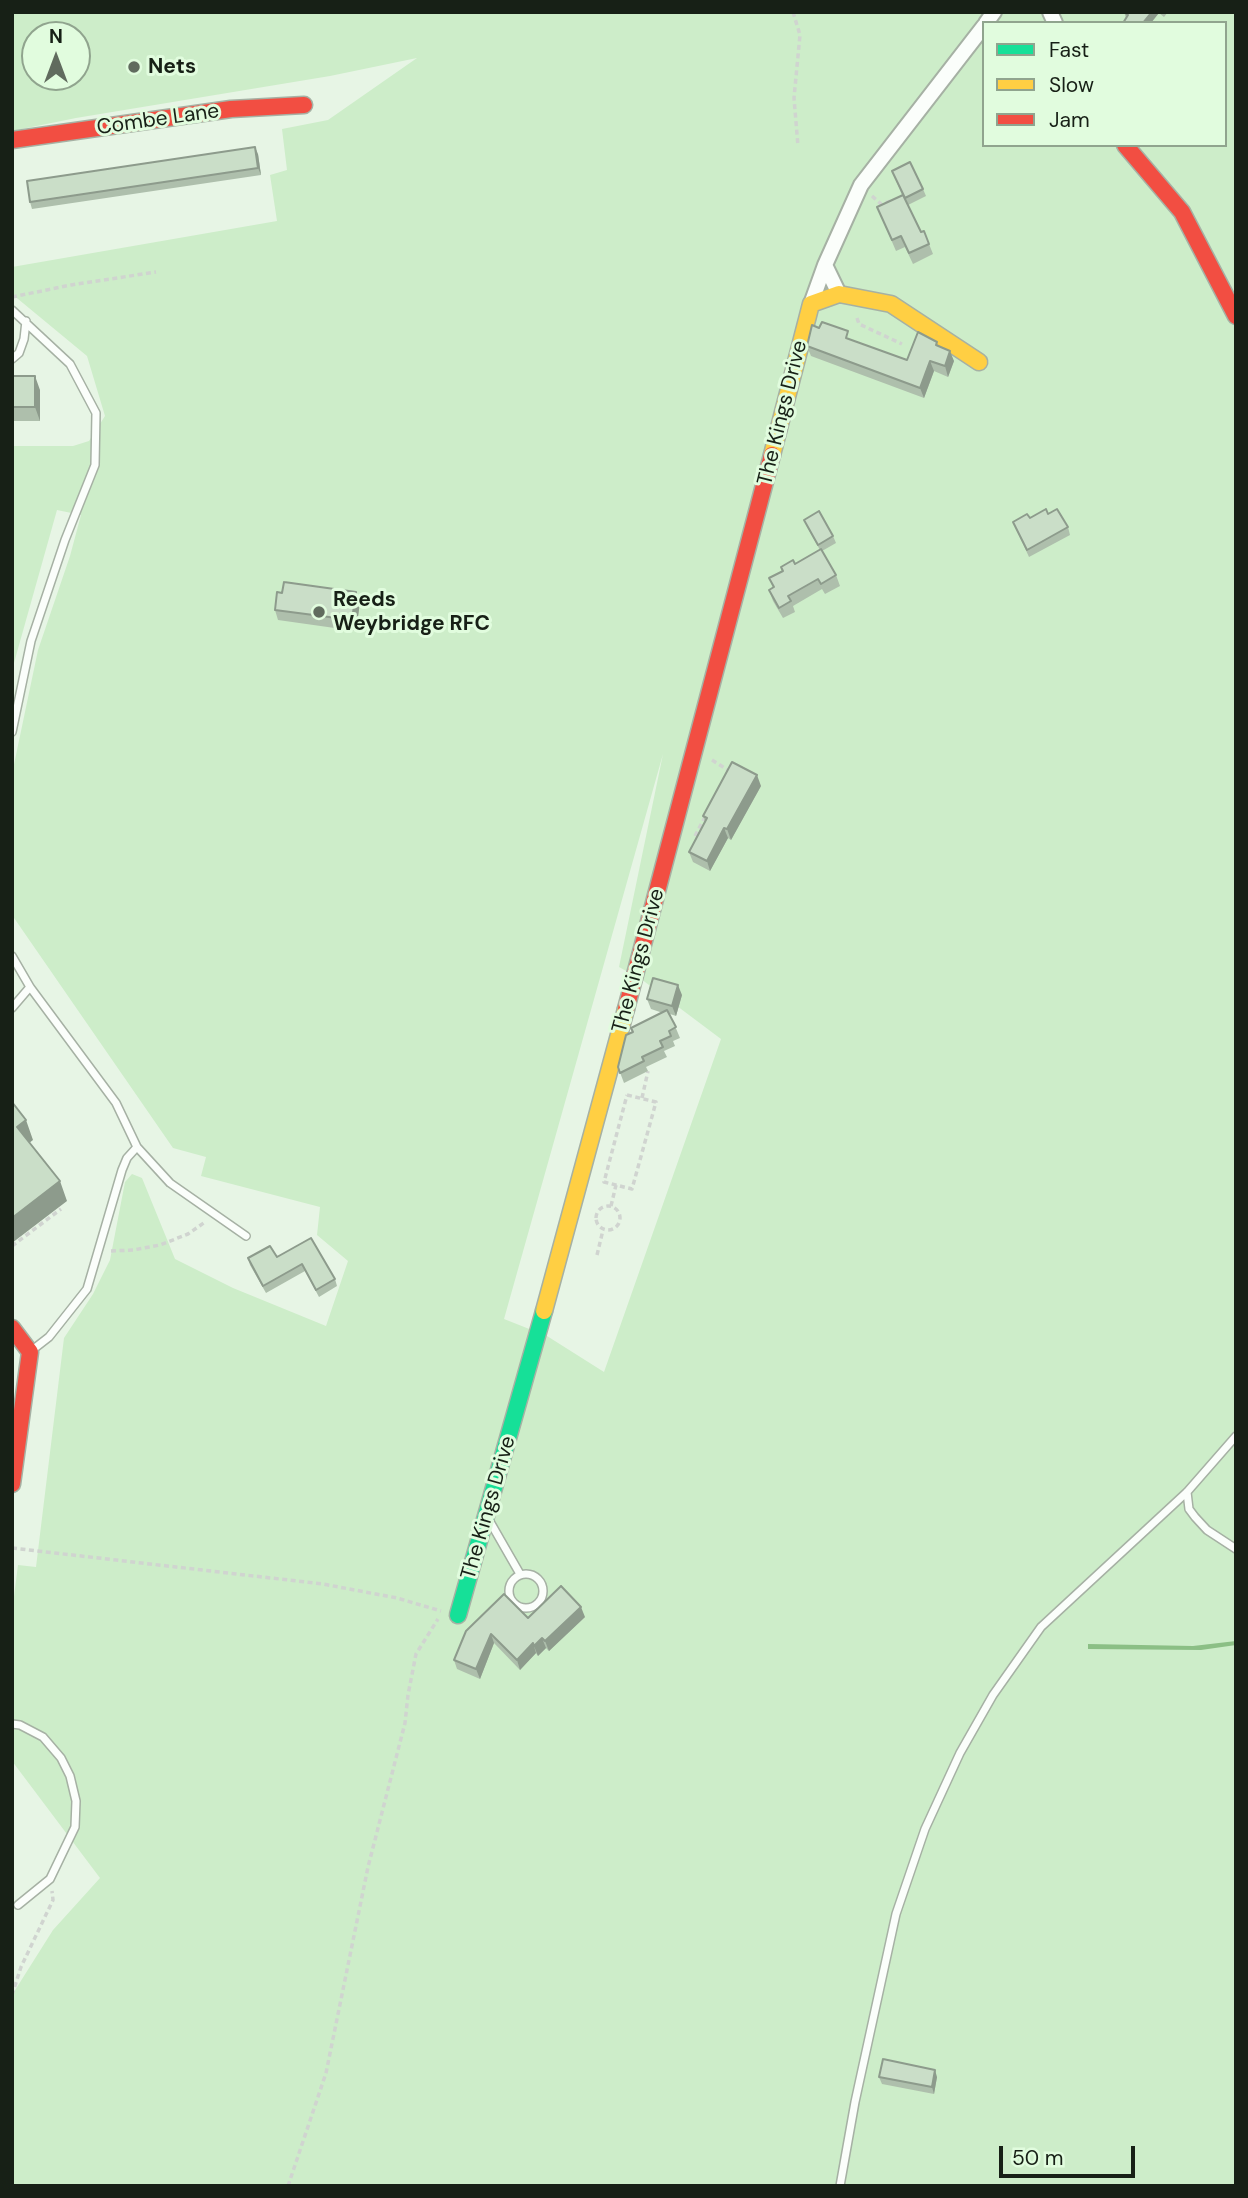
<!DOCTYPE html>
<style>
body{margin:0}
#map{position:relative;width:1248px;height:2198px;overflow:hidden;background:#e7f5e5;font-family:"DM Sans",sans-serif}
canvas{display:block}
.frame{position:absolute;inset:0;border:14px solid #172016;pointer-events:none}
.legend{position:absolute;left:982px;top:21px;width:245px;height:126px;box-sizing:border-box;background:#e1fcde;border:2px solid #90a48e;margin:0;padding:9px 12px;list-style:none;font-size:21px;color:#172016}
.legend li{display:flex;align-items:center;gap:14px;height:35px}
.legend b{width:35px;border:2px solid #90a48e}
.north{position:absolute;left:21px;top:21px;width:70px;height:70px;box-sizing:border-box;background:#e1fcde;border:2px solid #90a48e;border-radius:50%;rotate:0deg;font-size:19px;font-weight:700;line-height:28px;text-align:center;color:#172016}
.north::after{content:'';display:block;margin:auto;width:24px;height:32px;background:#606b5e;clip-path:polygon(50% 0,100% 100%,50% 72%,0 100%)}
.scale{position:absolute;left:999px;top:2146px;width:136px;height:32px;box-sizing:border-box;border:4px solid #172016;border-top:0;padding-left:9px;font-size:21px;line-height:24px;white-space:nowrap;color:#172016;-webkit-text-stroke:5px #e1fcde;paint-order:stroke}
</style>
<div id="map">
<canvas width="1248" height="2198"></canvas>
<div class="frame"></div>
<ul class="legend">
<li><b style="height:9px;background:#16e098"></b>Fast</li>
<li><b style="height:9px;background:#ffcf43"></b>Slow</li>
<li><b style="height:9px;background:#f24e42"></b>Jam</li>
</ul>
<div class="north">N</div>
<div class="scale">50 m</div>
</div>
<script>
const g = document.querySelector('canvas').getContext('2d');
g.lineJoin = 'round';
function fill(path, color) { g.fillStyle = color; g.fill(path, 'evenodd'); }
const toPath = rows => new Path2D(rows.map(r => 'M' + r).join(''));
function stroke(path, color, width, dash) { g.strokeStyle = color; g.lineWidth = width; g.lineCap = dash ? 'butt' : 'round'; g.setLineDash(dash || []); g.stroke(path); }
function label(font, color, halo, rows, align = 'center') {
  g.font = font + ' "DM Sans",sans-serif'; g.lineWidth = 6; g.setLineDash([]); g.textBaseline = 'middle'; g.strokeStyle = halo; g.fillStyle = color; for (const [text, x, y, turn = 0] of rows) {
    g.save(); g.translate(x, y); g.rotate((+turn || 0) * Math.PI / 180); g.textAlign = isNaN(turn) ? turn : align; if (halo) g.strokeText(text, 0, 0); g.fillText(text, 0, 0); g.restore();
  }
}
const green = toPath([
 [12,12,1236,12,1236,2186,12,2186,12,1995,53,1930,100,1878,12,1761,12,1612,18,1565,36,1567,64,1338,93,1294,110,1260,125,1182,132,1174,142,1178,175,1259,233,1288,326,1326,348,1261,317,1235,320,1207,201,1176,206,1157,173,1148,12,915,12,774,38,650,70,556,81,515,57,510,12,670,12,446,73,446,89,441,105,416,87,356,12,294,12,267,277,221,270,175,287,170,282,129,328,120,417,58,330,76,76,118,12,131],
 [984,23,1225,23,1225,145,984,145],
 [35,35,77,35,77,77,35,77],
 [663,754,619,967,641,979,721,1039,604,1372,547,1336,504,1319]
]);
const water = toPath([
 [1236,1641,1236,1645,1201,1650,1088,1649,1088,1644,1193,1646]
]);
const path = toPath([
 [793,12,800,35,794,98,798,146],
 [872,196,881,204,891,201],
 [12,297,71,285,156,272],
 [857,318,859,324,902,344],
 [712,760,728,770],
 [695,836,706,815],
 [627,1095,656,1102,632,1189,604,1182,627,1095],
 [642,1098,648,1071],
 '596 1218a12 12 0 1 1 24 0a12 12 0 1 1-24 0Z',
 [611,1206,616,1185],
 [12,1246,61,1209],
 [111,1251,133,1250,160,1245,188,1234,205,1222],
 [597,1255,603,1230],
 [12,1548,323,1584,397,1598,441,1611],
 [12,1995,21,1967,53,1900,52,1891],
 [288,2186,326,2073,368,1867,405,1723,408,1695,416,1654,438,1619]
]);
const lane = toPath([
 [12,310,70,364,96,413,95,465,65,540,31,641,12,732],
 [12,359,19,353,24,339,26,321],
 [12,956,30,987,116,1103,137,1147,170,1183,246,1236],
 [12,1008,30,987],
 [31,1351,49,1337,87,1289,122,1170,127,1158,137,1147],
 [1187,1492,1189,1509,1195,1517,1207,1530,1236,1549],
 [489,1520,520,1574],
 '509 1591a17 17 0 1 1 34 0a17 17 0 1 1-34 0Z',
 [12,1724,20,1725,43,1737,61,1758,70,1776,76,1801,75,1827,50,1879,18,1905],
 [840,2186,855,2102,896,1914,925,1829,960,1753,993,1695,1041,1627,1187,1492,1236,1436]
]);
const street = toPath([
 [1050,12,1055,23],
 [986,23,994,12],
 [839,294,825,265,861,185,984,26],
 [811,304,825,265]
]);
const fast = toPath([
 [458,1615,544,1311]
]);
const slow = toPath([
 [772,455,811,304,839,294,891,304,979,362],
 [544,1311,626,1009]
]);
const jam = toPath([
 [12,140,231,109,304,105],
 [1125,145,1182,212,1236,316],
 [626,1009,772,455],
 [12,1328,30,1352,12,1484]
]);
const wall = toPath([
 [1124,12,1168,12,1164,17,1159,13,1126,18],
 [258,154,261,175,32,209,30,202],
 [892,171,923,189,926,196,908,205,921,232,929,244,933,254,913,264,905,247,896,251,877,207,902,195],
 [819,328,907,360,938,346,954,361,948,377,934,371,924,398,811,356,807,346],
 [12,376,40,390,40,421,12,421],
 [1048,514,1068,527,1070,535,1029,557,1013,522],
 [804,520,833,536,836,543,822,551,836,575,840,586,825,594,822,589,793,606,795,612,783,618,773,601,769,590,773,588,769,578,782,571,781,567,795,564,820,550,807,527],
 [360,602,356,631,278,620,275,610],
 [761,786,731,840,728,838,710,871,693,862,689,852,705,822,703,816],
 [682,995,676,1016,670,1014,680,1038,673,1041,675,1046,664,1051,667,1057,646,1067,648,1071,624,1083,618,1067,632,1032,663,1013,651,1009,647,999],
 [311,1238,335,1279,337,1286,319,1297,305,1271,266,1293,250,1265,248,1258,277,1257],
 [585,1617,549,1651,546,1648,538,1656,536,1653,520,1670,494,1643,480,1679,457,1669,454,1660,466,1631,528,1618],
 [879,2077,937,2077,934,2094,882,2084]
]);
const shadedWall = toPath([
 [1152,12,1159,13,1151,23,1143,23],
 [255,147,258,154,261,175,258,168],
 [950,351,954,361,948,377,945,366],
 [930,361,934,371,924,398,920,388],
 [35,376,40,390,40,421,35,407],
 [356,592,360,602,356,631,352,620],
 [757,775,761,786,731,840,727,829],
 [724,828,728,838,710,871,707,861],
 [678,985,682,995,676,1016,672,1006],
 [26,1120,33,1140,24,1147,17,1127],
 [60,1181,67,1201,12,1243,12,1218],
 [581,1607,585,1617,549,1651,545,1641],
 [491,1634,494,1643,480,1679,476,1669],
 [542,1638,546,1648,538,1656,534,1646],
 [533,1643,536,1653,520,1670,517,1660],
 [935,2070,937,2077,934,2094,932,2087]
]);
const building = toPath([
 [1124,12,1152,12,1143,23,1123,23,1128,15,1124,12],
 [255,147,258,168,30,202,27,181,255,147],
 [910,162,923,189,905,198,892,171,910,162],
 [903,195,921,232,924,231,929,244,909,253,901,236,892,240,877,207,903,195],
 [822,322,848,331,846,338,907,360,918,332,937,342,936,345,950,351,945,366,930,361,920,388,807,346,812,325,819,328,822,322],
 [12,376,35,376,35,407,12,407,12,376],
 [1046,509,1048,514,1057,509,1068,527,1027,550,1013,522,1027,514,1030,518,1046,509],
 [819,511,833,536,818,545,804,520,819,511],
 [821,549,836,575,821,584,818,579,788,596,791,601,779,608,769,590,774,587,769,578,783,571,781,567,793,560,795,564,821,549],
 [284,582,356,592,352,620,275,610,277,592,282,593,284,582],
 [732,762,757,775,727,829,724,828,707,861,689,852,707,818,703,816,732,762],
 [653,978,678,985,672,1006,647,999,653,978],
 [667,1010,676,1027,669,1031,671,1036,660,1041,663,1047,642,1057,644,1061,620,1073,618,1067,626,1035,633,1032,631,1028,667,1010],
 [12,1102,26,1120,17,1127,60,1181,12,1218,12,1102],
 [311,1238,335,1279,316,1290,302,1264,263,1286,248,1258,270,1246,277,1257,311,1238],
 [561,1586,581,1607,545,1641,542,1638,534,1646,533,1643,517,1660,491,1634,476,1669,454,1660,466,1631,504,1594,528,1618,561,1586],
 [883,2059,935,2070,932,2087,879,2077,883,2059]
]);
const markers = [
 [134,67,7,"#606b5e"],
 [319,612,7,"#606b5e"]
];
const poiNames = [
 ["Nets",148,67],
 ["Reeds",333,600],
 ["Weybridge RFC",333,624]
];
const streetNames = [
 ["Combe Lane",158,120,-8],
 ["The Kings Drive",783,413,-76],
 ["The Kings Drive",639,961,-75],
 ["The Kings Drive",489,1508,-74]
];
fill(green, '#cdedc9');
fill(water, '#8bbf85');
stroke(lane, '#a6b1a4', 10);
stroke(street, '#a6b1a4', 18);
stroke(fast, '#a6b1a4', 19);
stroke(slow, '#a6b1a4', 19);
stroke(jam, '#a6b1a4', 19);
stroke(path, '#d0d4d0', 3.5, [5, 3.5]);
stroke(lane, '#fbfefb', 7);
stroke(street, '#fbfefb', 14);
stroke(fast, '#16e098', 16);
stroke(slow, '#ffcf43', 16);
stroke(jam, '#f24e42', 16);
fill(wall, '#aebfac');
fill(shadedWall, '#8d9b8c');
fill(building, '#cadec8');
stroke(building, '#8d9b8c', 2);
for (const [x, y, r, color] of markers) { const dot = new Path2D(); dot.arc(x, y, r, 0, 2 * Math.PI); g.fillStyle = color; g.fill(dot); stroke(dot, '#e1fcde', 2.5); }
label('bold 21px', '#172016', '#e1fcde', poiNames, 'left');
label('21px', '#172016', '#e1fcde', streetNames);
</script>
